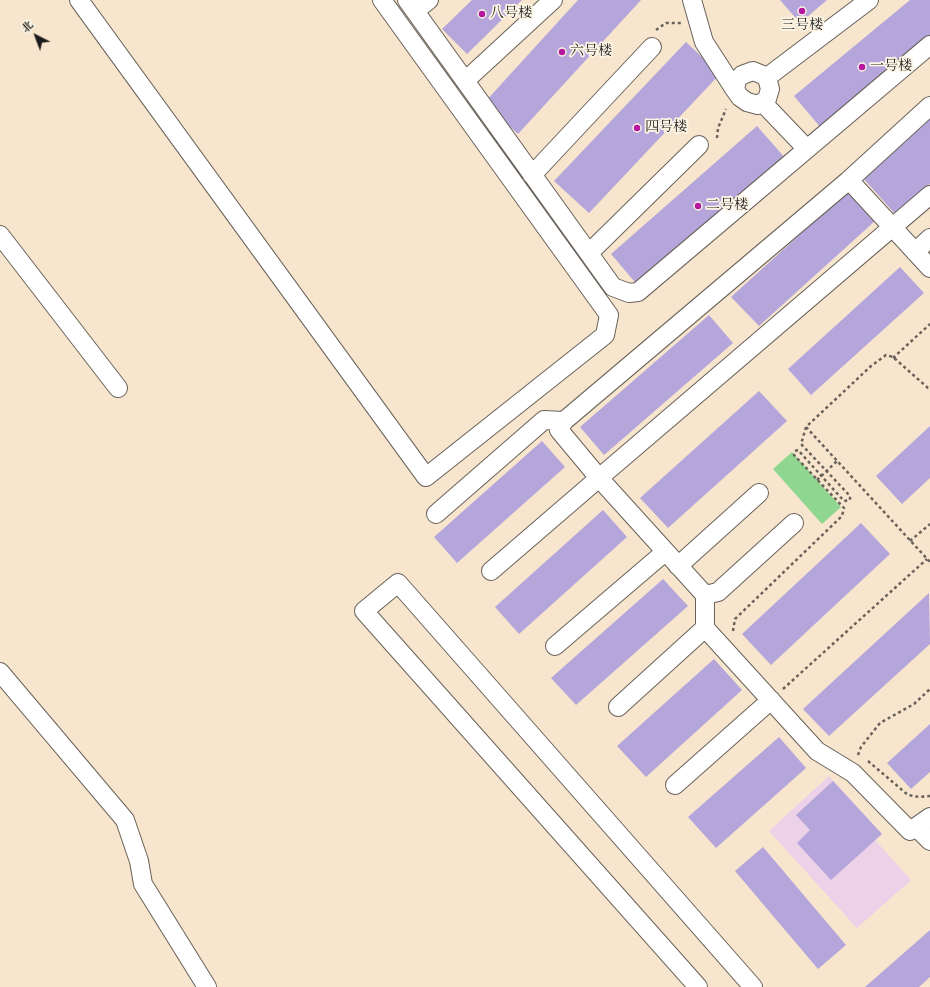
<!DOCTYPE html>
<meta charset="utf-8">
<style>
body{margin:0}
#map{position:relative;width:930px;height:987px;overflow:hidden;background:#f7e5cd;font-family:Alegreya,"Noto Serif SC",serif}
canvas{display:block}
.north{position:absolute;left:16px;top:16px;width:40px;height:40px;-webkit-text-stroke:3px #fcf5e5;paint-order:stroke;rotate:318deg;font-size:11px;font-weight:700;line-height:16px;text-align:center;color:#1c1c1c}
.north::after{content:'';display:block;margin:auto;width:14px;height:18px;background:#1c1c1c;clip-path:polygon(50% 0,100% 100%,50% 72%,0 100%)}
</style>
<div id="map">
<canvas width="930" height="987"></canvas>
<div class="north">北</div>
</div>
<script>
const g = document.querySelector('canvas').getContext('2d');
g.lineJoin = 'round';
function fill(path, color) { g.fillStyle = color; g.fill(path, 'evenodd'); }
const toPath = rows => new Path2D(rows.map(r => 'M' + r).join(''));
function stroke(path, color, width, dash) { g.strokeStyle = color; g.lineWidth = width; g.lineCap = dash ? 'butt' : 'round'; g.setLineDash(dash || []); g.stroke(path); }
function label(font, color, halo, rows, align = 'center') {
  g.font = font + ' Alegreya,"Noto Serif SC",serif'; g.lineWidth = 3.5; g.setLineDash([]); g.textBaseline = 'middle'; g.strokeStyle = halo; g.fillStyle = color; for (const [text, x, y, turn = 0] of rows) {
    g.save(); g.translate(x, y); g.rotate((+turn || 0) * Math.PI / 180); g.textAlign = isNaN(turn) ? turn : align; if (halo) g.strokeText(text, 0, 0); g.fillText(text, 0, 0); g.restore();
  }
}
const built = toPath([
 [829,776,882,834,875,840,911,880,857,928,769,831]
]);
const green = toPath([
 [792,452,841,507,822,524,773,469]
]);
const building = toPath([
 [472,0,522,0,467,54,442,29],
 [578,0,641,0,518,134,484,103],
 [780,0,827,0,800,23],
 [910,0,930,0,930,39,821,128,794,96],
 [686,42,720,74,589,213,554,181],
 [930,117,930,184,896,215,863,178],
 [757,126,786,159,639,287,611,254],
 [848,191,875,221,759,326,731,297],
 [900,267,924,293,811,395,788,369],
 [709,315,733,343,604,455,580,427],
 [759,391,787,421,668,528,640,498],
 [930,426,930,478,902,504,876,476],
 [542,441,565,467,457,563,434,537],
 [603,510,627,537,519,634,495,607],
 [861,523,890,554,771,665,742,634],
 [663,579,688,606,576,705,551,678],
 [929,593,930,644,829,736,803,709],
 [714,659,742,690,646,777,617,746],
 [930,724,930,772,911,789,887,763],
 [779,737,806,768,716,848,688,817],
 [833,781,882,834,831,880,797,843,810,830,796,815],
 [763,847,846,945,818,969,735,871],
 [930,930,930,977,919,987,865,987]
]);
const path = toPath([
 [656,30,666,23,681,23],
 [717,138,718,128,726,109],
 [893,358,930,324],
 [806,427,930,562],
 [817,480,837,461],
 [910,541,930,524],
 [733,631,735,619,842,516,844,508,794,455,795,451,798,450,844,501,850,500,850,496,801,444,806,427,871,366,886,355,893,357,928,388,930,388],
 [783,689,927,559],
 [858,755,861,747,880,723,914,704,930,689],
 [868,761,908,795,919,797,930,796]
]);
const street = toPath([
 [79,0,426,477,605,335,609,315,382,0],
 [407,0,613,287,629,293,638,292,930,45],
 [692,0,704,42,735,90,740,97,747,102,758,105,767,99,770,89,767,78,763,75,753,71,742,75,737,80,735,90],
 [415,11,429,0],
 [766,78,869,0],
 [465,81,553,0],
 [763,103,807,149],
 [532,175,652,47],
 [849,180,930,106],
 [930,195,599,478,705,595,705,628,817,751,853,773,910,831,930,817],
 [0,235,118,388],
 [915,252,930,238],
 [589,253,699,145],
 [436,514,544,420,564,421,849,180,930,268],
 [678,566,759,493],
 [491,571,599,478,559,430,564,421],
 [705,595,718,592,794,523],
 [555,646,665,552],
 [0,672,125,820,139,861,143,884,207,987],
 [618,707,705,628],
 [675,785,771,700],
 [916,827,930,841],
 [698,987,364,611,398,583,753,987]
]);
const markers = [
 [802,11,4,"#b5179e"],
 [482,14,4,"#b5179e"],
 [562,52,4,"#b5179e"],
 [862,67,4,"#b5179e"],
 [637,128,4,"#b5179e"],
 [698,206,4,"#b5179e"]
];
const poiNames = [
 ["八号楼",490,14],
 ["三号楼",802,26,"center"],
 ["六号楼",570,52],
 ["一号楼",870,67],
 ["四号楼",645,128],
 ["二号楼",706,206]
];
fill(built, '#ecd1e9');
fill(green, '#8fd690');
fill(building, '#b4a6db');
stroke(street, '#69625a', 20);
stroke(path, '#69625a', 2.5, [3, 3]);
stroke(street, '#fff', 18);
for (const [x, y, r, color] of markers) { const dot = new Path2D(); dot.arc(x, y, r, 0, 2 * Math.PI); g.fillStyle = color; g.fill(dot); stroke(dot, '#fcf5e5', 1.5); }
label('14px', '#1c1c1c', '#fcf5e5', poiNames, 'left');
</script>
